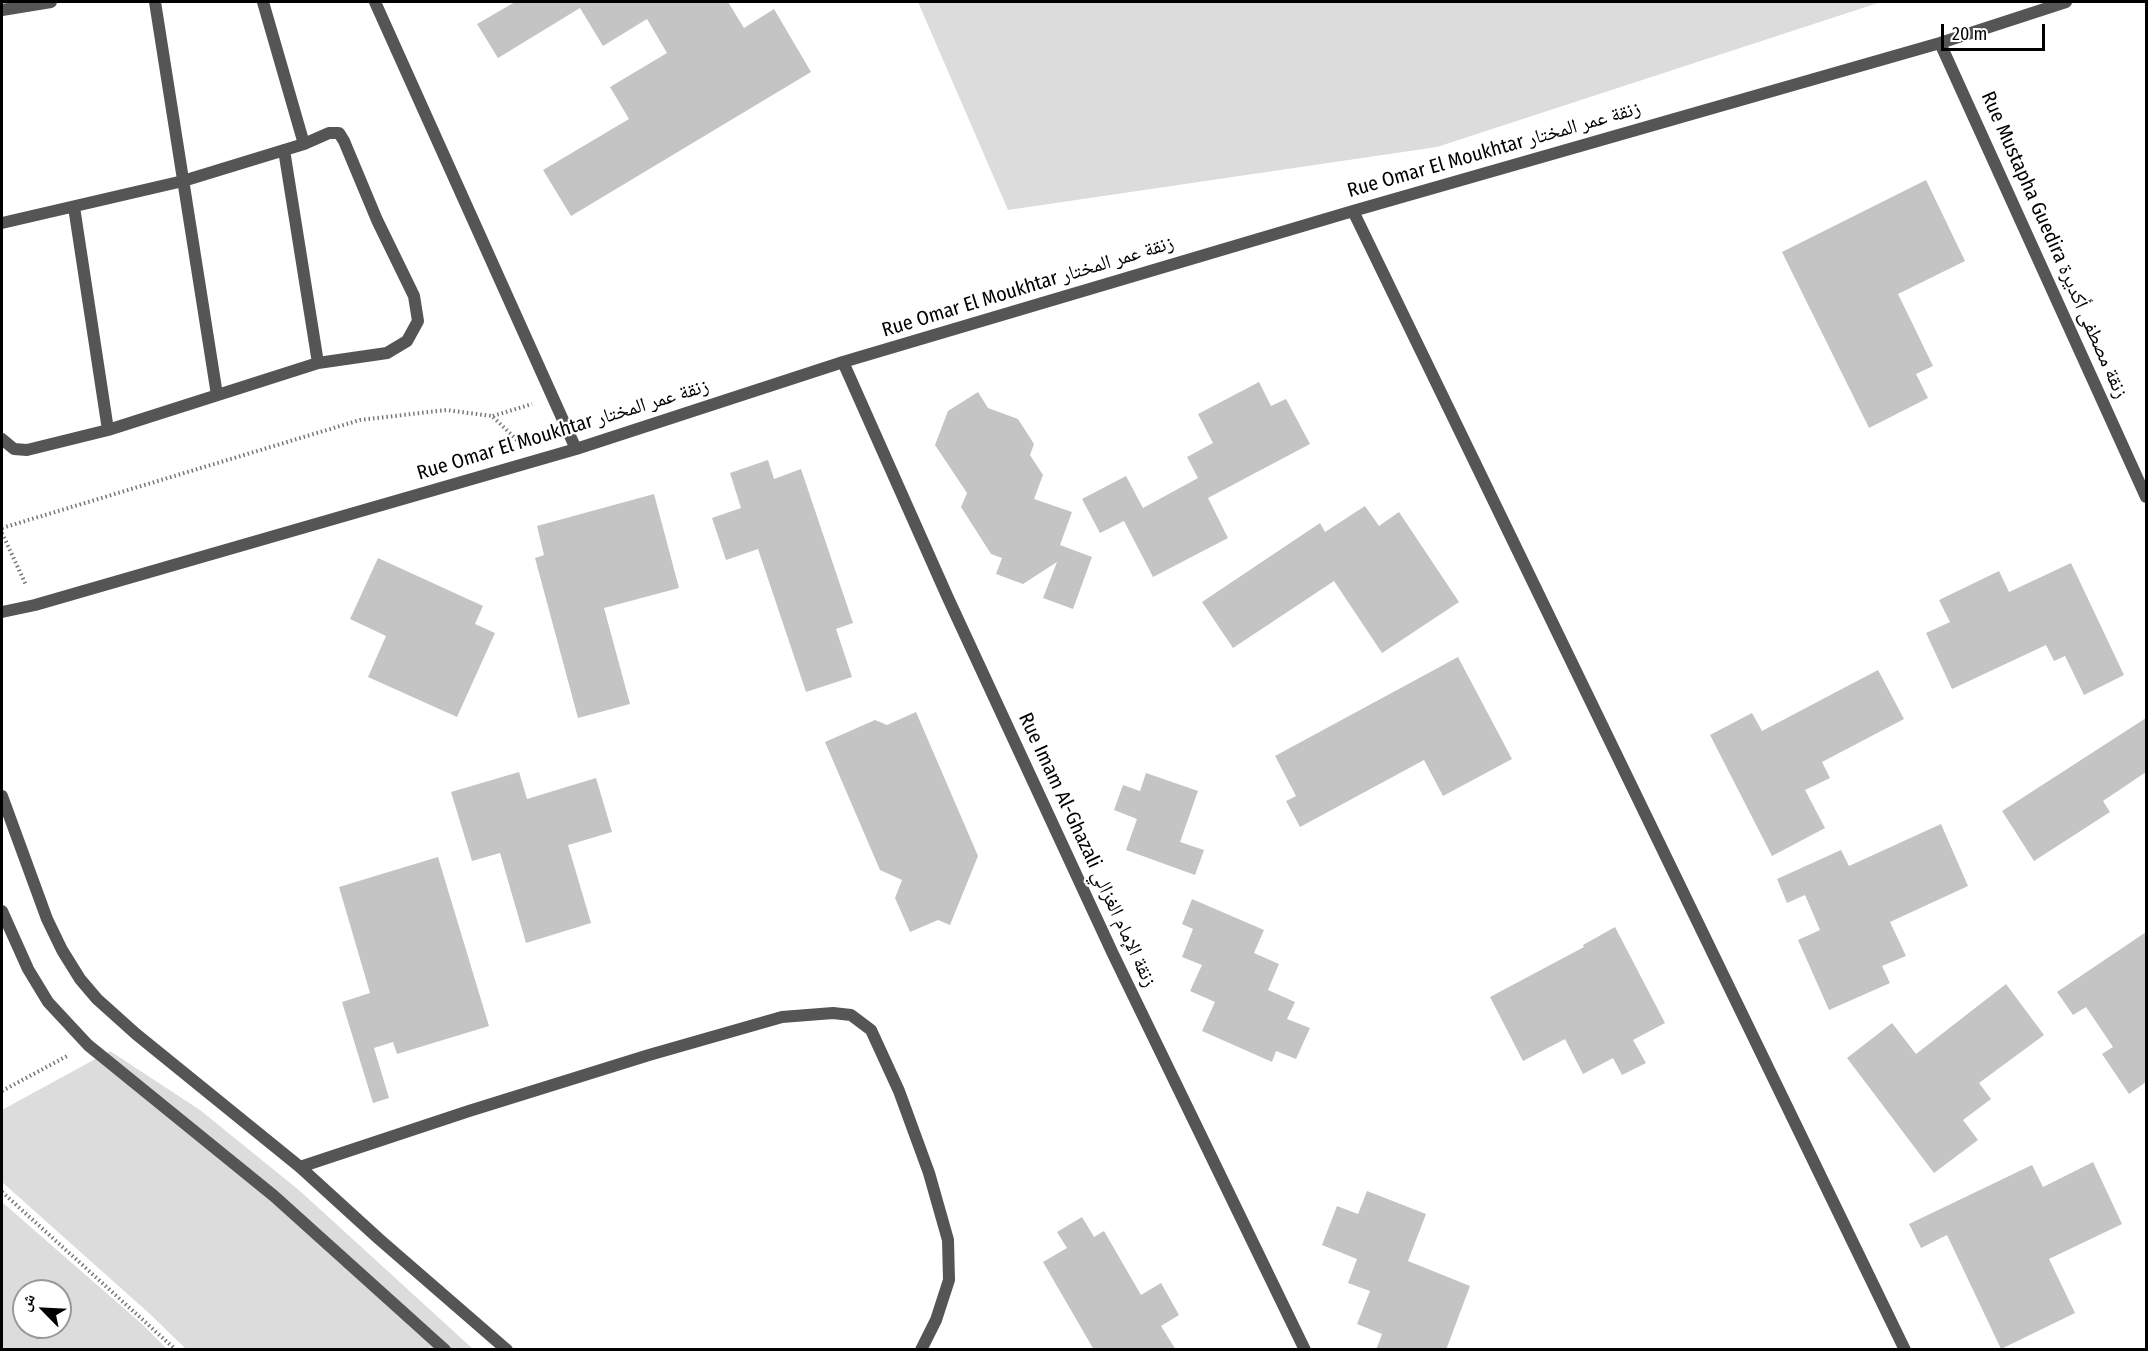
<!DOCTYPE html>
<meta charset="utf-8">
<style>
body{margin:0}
#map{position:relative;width:2148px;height:1351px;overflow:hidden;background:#fff;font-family:"Fira Sans Condensed","Noto Naskh Arabic",sans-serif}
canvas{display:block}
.frame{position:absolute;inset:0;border:3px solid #000;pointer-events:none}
.north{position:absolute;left:12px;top:1279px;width:60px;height:60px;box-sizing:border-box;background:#fff;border:2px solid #999;border-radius:50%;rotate:294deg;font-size:16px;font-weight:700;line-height:24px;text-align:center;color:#000}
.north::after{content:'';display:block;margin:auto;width:21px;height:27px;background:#000;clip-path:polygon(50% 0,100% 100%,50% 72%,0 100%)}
.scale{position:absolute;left:1941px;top:24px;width:104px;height:27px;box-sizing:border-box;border:3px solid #000;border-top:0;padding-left:8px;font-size:18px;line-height:21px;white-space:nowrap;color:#000;-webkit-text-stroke:4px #fff;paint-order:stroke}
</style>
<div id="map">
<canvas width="2148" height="1351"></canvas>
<div class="frame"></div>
<div class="north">ش</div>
<div class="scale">20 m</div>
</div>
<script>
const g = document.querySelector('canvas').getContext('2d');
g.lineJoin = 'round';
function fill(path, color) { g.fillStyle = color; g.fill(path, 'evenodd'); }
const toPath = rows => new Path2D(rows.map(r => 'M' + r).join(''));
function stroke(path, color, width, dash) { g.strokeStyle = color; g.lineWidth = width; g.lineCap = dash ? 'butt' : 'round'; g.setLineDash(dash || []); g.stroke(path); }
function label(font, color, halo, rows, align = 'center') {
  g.font = font + ' "Fira Sans Condensed","Noto Naskh Arabic",sans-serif'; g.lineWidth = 4.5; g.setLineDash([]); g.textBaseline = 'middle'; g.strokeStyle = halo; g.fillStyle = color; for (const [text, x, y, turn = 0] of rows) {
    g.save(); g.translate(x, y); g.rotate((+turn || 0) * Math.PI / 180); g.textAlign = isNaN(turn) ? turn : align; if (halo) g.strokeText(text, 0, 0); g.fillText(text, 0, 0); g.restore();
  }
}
const green = toPath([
 [918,2,1881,2,1437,147,1008,210],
 [110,1051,200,1110,300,1191,473,1349,186,1349,151,1315,2,1182,2,1110],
 [2,1202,143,1325,167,1349,2,1349],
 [24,1291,60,1291,60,1327,24,1327]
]);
const building = toPath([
 [515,2,728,2,744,28,774,9,811,72,571,216,543,170,629,119,610,87,667,53,647,19,603,46,580,8,498,58,477,24],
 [1926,180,1965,261,1898,294,1933,366,1916,374,1928,398,1869,428,1782,252],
 [1259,382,1271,406,1286,399,1310,444,1208,498,1228,538,1153,577,1124,521,1100,533,1082,499,1126,476,1143,508,1198,478,1187,457,1213,443,1198,414],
 [978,392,988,408,1018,419,1034,444,1030,455,1043,475,1034,499,1072,512,1060,545,1092,557,1073,609,1043,598,1057,562,1023,584,996,574,1002,558,991,554,961,507,967,493,935,445,948,411],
 [768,460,774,479,801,469,853,623,836,629,852,677,806,692,758,549,726,560,712,518,741,508,730,473],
 [654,494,679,588,604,608,630,704,578,718,535,558,544,555,537,526],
 [1365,506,1379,526,1399,512,1459,602,1382,653,1334,581,1233,648,1202,602,1320,523,1325,532],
 [378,558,483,606,475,624,495,633,457,717,368,677,386,636,350,619],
 [2071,563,2124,675,2084,695,2065,656,2054,661,2046,645,1952,689,1926,633,1950,622,1939,600,1999,571,2009,592],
 [1458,657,1512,759,1443,796,1424,760,1300,827,1286,801,1296,796,1275,756],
 [1878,670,1904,719,1822,762,1830,778,1805,790,1825,828,1772,856,1710,735,1752,713,1762,731],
 [916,712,978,856,950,925,938,920,910,932,895,898,902,880,880,870,825,742,875,720,887,725],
 [2146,718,2146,772,2103,801,2110,812,2034,861,2002,811],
 [519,772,527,799,596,778,612,832,568,845,591,923,526,943,500,853,472,861,451,792],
 [1146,773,1198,791,1180,842,1204,850,1195,875,1126,850,1137,819,1114,810,1123,785,1140,791],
 [1941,824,1968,886,1890,922,1906,956,1882,966,1890,983,1829,1010,1798,940,1820,930,1805,895,1787,903,1777,879,1841,850,1849,866],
 [438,857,489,1026,397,1054,393,1042,374,1048,389,1098,373,1103,342,1002,370,993,339,887],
 [1192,899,1264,930,1254,953,1279,964,1268,990,1295,1002,1287,1019,1310,1028,1296,1059,1276,1051,1272,1062,1202,1031,1215,1002,1190,991,1202,965,1182,957,1193,929,1182,924],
 [1615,927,1665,1023,1633,1040,1646,1063,1622,1075,1613,1058,1583,1074,1565,1039,1523,1061,1490,997,1584,947,1583,945],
 [2146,932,2146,1082,2129,1094,2102,1054,2113,1047,2086,1007,2073,1015,2057,992],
 [2006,984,2044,1035,1979,1083,1991,1099,1963,1120,1978,1140,1934,1173,1847,1058,1892,1023,1916,1054],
 [2093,1162,2122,1224,2049,1259,2075,1313,2001,1349,1947,1235,1921,1248,1909,1224,2032,1165,2043,1187],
 [1367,1191,1426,1214,1408,1261,1470,1286,1446,1350,1376,1350,1382,1334,1357,1324,1370,1291,1348,1283,1357,1259,1322,1245,1337,1206,1358,1214],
 [1082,1217,1094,1237,1104,1231,1141,1295,1161,1283,1179,1315,1161,1326,1176,1350,1094,1350,1043,1262,1067,1248,1057,1232]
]);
const path = toPath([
 [493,416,532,404],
 [2,528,360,420,446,410,492,416,519,442],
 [2,533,26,585],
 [2,1091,67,1056],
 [2,1192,176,1350]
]);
const service = toPath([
 [155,2,217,395],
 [263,2,304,144],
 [2,10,51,2],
 [284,150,318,363],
 [74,207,108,430],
 [2,223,183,181,304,144,329,133,339,133,344,141,377,220,414,296,418,321,407,341,387,353,318,363,108,430,27,450,14,449,2,439],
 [300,1167,469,1111,649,1055,782,1017,833,1013,851,1015,871,1030,899,1091,929,1173,948,1240,949,1280,936,1320,921,1350]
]);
const minor = toPath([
 [375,2,576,449],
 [1940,43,2146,497],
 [1353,211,1905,1350],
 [843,362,948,598,1113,954,1305,1350],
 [2,612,35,605,576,449,843,362,1353,211,1940,43,2066,2],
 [2,796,47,919,62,950,80,979,97,999,136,1034,300,1167,379,1239,507,1350],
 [2,911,28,969,48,1002,88,1045,274,1196,445,1350]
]);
const streetNames = [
 ["Rue Omar El Moukhtar زنقة عمر المختار",1494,150,-16],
 ["Rue Mustapha Guedira زنقة مصطفى أكديرة",2054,245,66],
 ["Rue Omar El Moukhtar زنقة عمر المختار",1028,287,-17],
 ["Rue Omar El Moukhtar زنقة عمر المختار",563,430,-17],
 ["Rue Imam Al-Ghazali زنقة الإمام الغزالي",1087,850,65]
];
fill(green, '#dcdcdc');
fill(building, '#c4c4c4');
stroke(path, '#777', 4, [1.5, 3]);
stroke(service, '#555', 12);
stroke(minor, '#555', 12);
label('20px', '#000', '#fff', streetNames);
</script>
